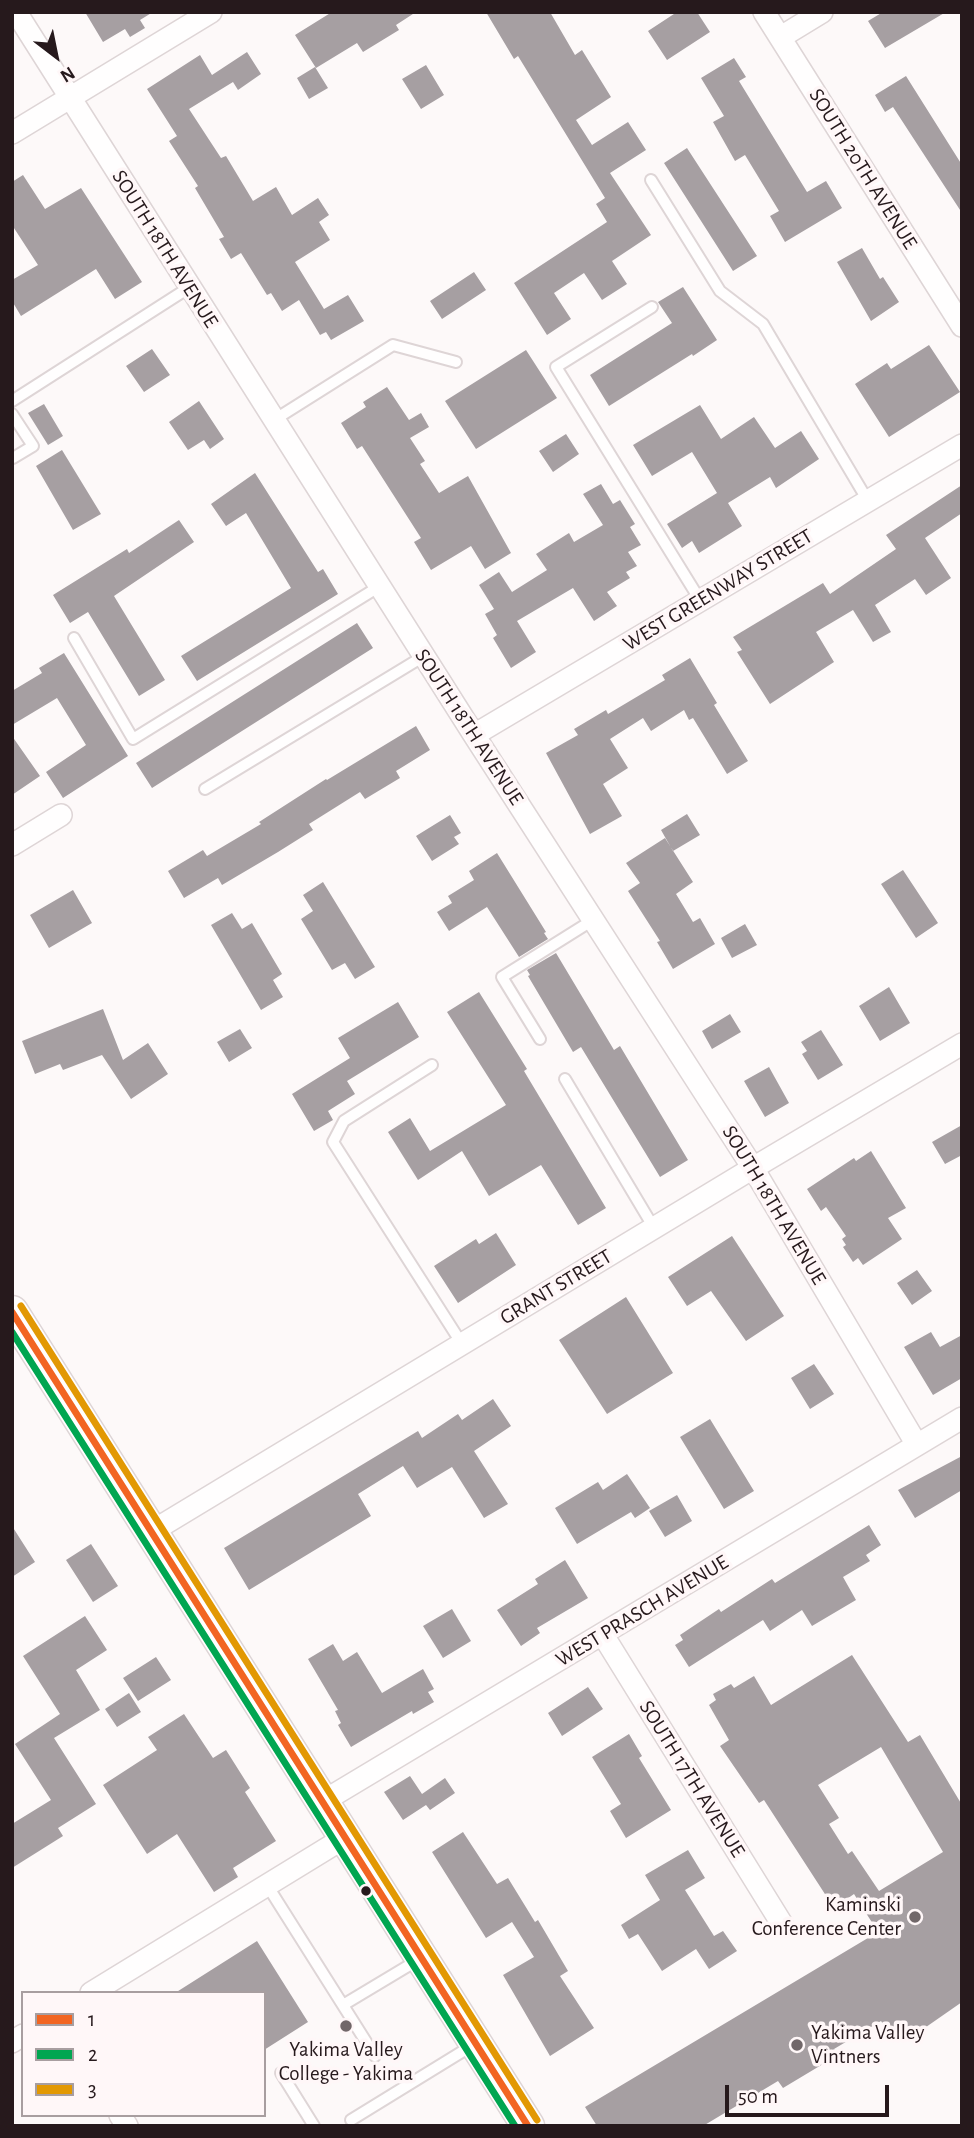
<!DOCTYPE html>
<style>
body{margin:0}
#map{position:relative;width:974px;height:2138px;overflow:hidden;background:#fdf9f9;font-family:"Alegreya Sans",sans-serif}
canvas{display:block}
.frame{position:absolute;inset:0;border:14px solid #26191c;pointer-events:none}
.legend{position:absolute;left:21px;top:1991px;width:245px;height:126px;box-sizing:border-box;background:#fff7f8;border:2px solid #a89ea0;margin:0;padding:9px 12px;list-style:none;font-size:21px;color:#26191c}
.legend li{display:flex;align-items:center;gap:14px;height:35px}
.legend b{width:35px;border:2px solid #a89ea0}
.north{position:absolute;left:21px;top:21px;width:70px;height:70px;-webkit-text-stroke:5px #fff7f8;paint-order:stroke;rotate:148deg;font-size:19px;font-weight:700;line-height:28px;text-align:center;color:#26191c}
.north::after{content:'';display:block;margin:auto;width:24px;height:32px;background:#26191c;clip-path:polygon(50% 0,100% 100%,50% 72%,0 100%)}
.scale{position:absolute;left:725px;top:2085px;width:164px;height:32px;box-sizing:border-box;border:4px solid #26191c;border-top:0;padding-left:9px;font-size:21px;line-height:24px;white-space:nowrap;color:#26191c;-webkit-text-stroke:5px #fff7f8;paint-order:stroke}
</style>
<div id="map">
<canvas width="974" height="2138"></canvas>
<div class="frame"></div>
<ul class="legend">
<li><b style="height:9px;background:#f26522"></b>1</li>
<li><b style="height:9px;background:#00a651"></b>2</li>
<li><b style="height:9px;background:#e29803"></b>3</li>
</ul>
<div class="north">N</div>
<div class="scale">50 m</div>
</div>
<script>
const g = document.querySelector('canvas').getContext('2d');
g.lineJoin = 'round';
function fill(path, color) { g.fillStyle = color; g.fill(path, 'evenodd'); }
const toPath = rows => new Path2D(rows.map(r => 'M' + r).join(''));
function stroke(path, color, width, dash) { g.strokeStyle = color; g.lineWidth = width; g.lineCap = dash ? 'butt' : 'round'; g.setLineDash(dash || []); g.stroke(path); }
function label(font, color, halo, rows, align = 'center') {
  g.font = font + ' "Alegreya Sans",sans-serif'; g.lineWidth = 7; g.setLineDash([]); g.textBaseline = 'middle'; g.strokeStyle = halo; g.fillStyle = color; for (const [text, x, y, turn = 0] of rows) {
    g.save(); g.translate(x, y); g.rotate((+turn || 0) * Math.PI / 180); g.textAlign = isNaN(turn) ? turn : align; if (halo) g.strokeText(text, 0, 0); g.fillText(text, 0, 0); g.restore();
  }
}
const building = toPath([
 [85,12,153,12,140,20,145,28,130,37,125,29,103,42],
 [332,12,416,12,396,25,399,30,363,52,357,43,316,68,295,35],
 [486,12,550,12,575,55,582,50,611,97,576,120,592,145,628,122,646,150,610,173,651,235,612,261,627,284,602,300,584,273,554,293,571,319,547,335,514,283,607,222,596,204,605,198,518,56,514,59],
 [677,12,697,12,710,32,667,60,648,31],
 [883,12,946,12,885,48,868,21],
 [247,52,261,74,238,90,233,82,189,109,221,158,226,156,253,201,276,187,292,215,318,198,329,215,319,222,330,240,295,262,324,309,348,295,364,321,331,340,326,332,320,335,299,300,282,311,271,293,267,295,241,253,231,259,219,239,224,237,195,188,198,186,169,141,177,136,147,89,200,55,212,75],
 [734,58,746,77,739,81,807,192,826,181,842,208,785,242,770,216,779,211,745,155,735,161,713,122,724,116,701,78],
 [426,65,444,95,421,109,402,79],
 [315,67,328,88,309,99,297,78],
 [906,76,962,165,962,213,893,107,885,112,875,95],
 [687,148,757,256,733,271,664,163],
 [23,175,45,209,81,188,142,282,115,299,96,269,21,316,12,301,12,280,38,265,12,225,12,182],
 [862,248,880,279,883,277,899,302,871,321,837,262],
 [474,272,486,290,442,319,430,301],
 [683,287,717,340,693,356,692,354,609,406,590,375,672,323,658,302],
 [929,345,960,392,889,437,855,384,887,363,891,369],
 [152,349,170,375,144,392,126,366],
 [526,350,557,398,476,449,445,401],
 [387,387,409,420,421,413,429,427,410,438,425,461,420,464,439,493,468,476,511,553,485,569,471,546,431,570,414,542,421,538,362,446,357,449,341,423,366,407,363,402],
 [199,401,224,439,210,449,204,440,188,450,169,422],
 [44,404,63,436,48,445,28,413],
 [700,405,721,439,754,417,775,448,801,431,819,459,776,488,770,477,728,503,742,526,699,553,692,541,682,548,667,524,717,493,692,452,652,476,633,445],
 [566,434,579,454,553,472,539,451],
 [62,450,101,514,73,530,36,466],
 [255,473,318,572,323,569,338,594,197,681,181,656,291,588,246,513,226,526,211,504],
 [601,484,613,504,620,500,635,524,630,527,641,545,628,552,637,566,626,572,630,578,607,592,617,606,594,621,573,588,517,621,536,652,511,668,493,638,497,635,485,614,494,609,479,585,499,572,512,592,547,570,536,554,569,533,574,542,603,525,583,494],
 [962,485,962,513,925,538,951,578,926,595,915,579,875,605,891,632,873,642,853,610,816,632,834,662,770,704,737,652,742,650,733,637,823,583,830,594,896,549,886,535],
 [179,520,194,542,114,596,165,680,139,696,88,612,70,623,53,595,127,549,129,553],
 [357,623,373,648,152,788,136,763],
 [64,653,128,756,63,798,46,772,86,745,57,698,12,725,12,691,42,673,39,668],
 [690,658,717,703,714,705,748,761,727,774,693,718,689,720,684,710,651,731,643,718,610,739,628,768,603,784,622,816,590,834,546,753,578,735,574,729,606,710,608,714,665,680,662,675],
 [416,726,430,750,396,771,400,778,365,799,360,792,309,824,313,830,278,852,222,885,218,878,184,898,168,871,203,850,207,856,261,824,259,822,326,779,327,780],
 [12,736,40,776,12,795],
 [687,814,700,835,673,851,661,830],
 [450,815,461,833,454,837,459,844,432,861,416,836],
 [665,838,693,882,676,894,693,922,700,918,715,944,673,969,657,942,660,941,628,891,640,883,626,863],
 [497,853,546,932,544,933,548,939,519,957,487,907,449,931,437,912,452,903,448,896,474,880,469,871],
 [903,870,938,923,916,938,881,884],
 [323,882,375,967,355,979,345,963,332,970,301,919,313,911,303,895],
 [73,890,92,923,49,948,30,915],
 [232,913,242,929,252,923,282,974,273,980,283,997,261,1010,211,925],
 [745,924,757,945,732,958,721,938],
 [556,953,614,1050,620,1046,688,1160,660,1177,581,1047,573,1052,528,976,530,975,527,970],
 [889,987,910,1023,880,1041,859,1006],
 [479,992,527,1069,524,1071,606,1208,578,1225,541,1165,489,1196,462,1151,418,1180,388,1132,410,1118,430,1151,506,1105,447,1012],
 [398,1002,419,1037,347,1081,355,1094,328,1111,333,1120,314,1131,292,1094,350,1058,338,1038],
 [103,1009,123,1060,148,1043,168,1074,131,1099,102,1055,63,1070,60,1064,35,1074,22,1041],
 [730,1014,741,1032,712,1049,702,1031],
 [240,1029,252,1048,229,1062,217,1042],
 [821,1030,843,1065,818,1080,802,1054,807,1051,801,1042],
 [769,1067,789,1103,765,1117,744,1081],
 [962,1125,962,1155,945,1164,932,1142],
 [871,1151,906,1208,888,1218,902,1239,863,1265,858,1258,853,1262,843,1247,846,1245,842,1239,846,1236,826,1207,821,1211,807,1189,854,1158,856,1161],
 [496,1233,516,1265,458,1303,434,1266,476,1239,479,1244],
 [732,1236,784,1316,746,1341,711,1291,687,1306,668,1277],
 [917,1270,932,1291,912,1305,897,1283],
 [626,1297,673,1373,607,1414,559,1340],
 [931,1332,940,1347,962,1335,962,1378,933,1395,904,1347],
 [814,1364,834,1394,810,1409,791,1378],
 [493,1399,511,1426,474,1451,508,1504,484,1518,452,1467,417,1488,403,1466,358,1494,371,1516,249,1590,224,1548,418,1431,422,1438,458,1414,462,1420],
 [710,1419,754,1491,724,1509,680,1437],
 [962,1456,962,1490,915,1518,898,1490],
 [627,1474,650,1508,635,1518,631,1512,577,1544,555,1508,598,1482,603,1490],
 [677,1495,692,1521,665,1537,649,1511],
 [869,1525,881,1545,866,1555,870,1561,843,1577,856,1600,812,1626,802,1610,770,1631,763,1620,689,1667,675,1645,683,1640,680,1635,719,1609,721,1612,772,1579,775,1583],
 [12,1526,35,1562,12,1577],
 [91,1544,118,1586,93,1602,66,1560],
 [565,1560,588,1598,537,1628,540,1633,521,1646,497,1610,538,1584,535,1579],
 [452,1609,471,1641,443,1658,423,1626],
 [85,1616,107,1650,76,1670,100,1710,54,1738,96,1804,58,1828,63,1836,12,1868,12,1824,51,1800,15,1744,60,1714,23,1656],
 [333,1644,343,1661,357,1652,382,1693,423,1669,434,1689,428,1692,434,1702,413,1714,412,1711,351,1747,338,1725,341,1723,335,1711,338,1710,308,1659],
 [852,1655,908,1742,920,1735,962,1805,962,2002,916,2034,887,2030,881,2021,834,2049,838,2055,783,2088,778,2081,703,2126,597,2126,585,2107,878,1932,854,1894,834,1908,764,1800,759,1803,720,1746,729,1740,709,1705,716,1700,713,1694,731,1684,734,1688,754,1676,771,1705],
 [881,1747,943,1852,879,1891,852,1851,848,1854,829,1824,839,1818,818,1785],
 [156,1657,171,1680,138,1701,123,1678],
 [588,1687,603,1709,562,1736,548,1713],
 [129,1693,141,1712,117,1727,105,1709],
 [184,1714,213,1758,226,1750,250,1788,245,1792,276,1841,233,1868,238,1877,214,1892,177,1834,147,1854,103,1785,157,1750,148,1737],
 [629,1734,642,1756,639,1758,671,1810,626,1838,610,1811,621,1804,592,1757],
 [410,1776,422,1794,445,1778,455,1793,430,1810,426,1805,403,1820,384,1792],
 [463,1832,497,1884,508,1878,535,1922,538,1920,568,1971,560,1976,594,2028,550,2056,503,1975,534,1957,512,1922,486,1938,432,1852],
 [688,1850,705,1878,685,1890,714,1936,723,1931,737,1951,709,1969,696,1949,662,1971,638,1934,629,1939,621,1925,660,1900,645,1875],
 [257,1941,308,2022,264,2050,264,1993,175,1993]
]);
const service = toPath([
 [651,180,720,291,763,324,868,501],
 [652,307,556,367,700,600],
 [12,401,190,287],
 [12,414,33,446,13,458],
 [274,420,393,345,456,362],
 [74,638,133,739,380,586],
 [205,789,424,656],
 [540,1039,502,977,593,920],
 [432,1065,344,1121,333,1142,462,1344],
 [565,1079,654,1228],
 [267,1885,375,2056],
 [343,2005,418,1960],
 [281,2073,314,2126],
 [351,2120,473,2045]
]);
const minor = toPath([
 [16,12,474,735,753,1168,917,1445],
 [764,12,962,326],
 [781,37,822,12],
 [12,133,211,12],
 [474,735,962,445],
 [12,845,61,815],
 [151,1532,753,1168,962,1044],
 [603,1635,782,1924],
 [322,1802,962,1418],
 [91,1993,344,1838],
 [12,2042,23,2035],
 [120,2115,127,2126]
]);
const primary = toPath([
 [12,1312,528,2126]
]);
const bus1 = toPath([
 [12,1312,528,2126]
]);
const bus2 = toPath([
 [12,1332,515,2126]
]);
const bus3 = toPath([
 [21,1306,537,2120]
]);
const markers = [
 [366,1891,6,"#26191c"],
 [915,1917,7,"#716769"],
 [346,2026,7,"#716769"],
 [797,2045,7,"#716769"]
];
const streetNames = [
 ["SOUTH 20TH AVENUE",863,169,58],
 ["SOUTH 18TH AVENUE",165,249,58],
 ["WEST GREENWAY STREET",718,590,-31],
 ["SOUTH 18TH AVENUE",469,727,57],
 ["SOUTH 18TH AVENUE",774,1205,59],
 ["GRANT STREET",556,1287,-31],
 ["WEST PRASCH AVENUE",642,1611,-31],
 ["SOUTH 17TH AVENUE",692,1779,58]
];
const poiNames = [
 ["Kaminski",901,1905],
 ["Conference Center",901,1929],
 ["Yakima Valley",811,2033,"left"],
 ["Vintners",811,2057,"left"],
 ["Yakima Valley",346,2050,"center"],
 ["College - Yakima",346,2074,"center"]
];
fill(building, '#a69fa2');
stroke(service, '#ded5d6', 14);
stroke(minor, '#ded5d6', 24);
stroke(primary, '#ded5d6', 35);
stroke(service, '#fffefe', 10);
stroke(minor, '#fffefe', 21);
stroke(primary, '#fffefe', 32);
stroke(bus1, '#f26522', 7);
stroke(bus2, '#00a651', 7);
stroke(bus3, '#e29803', 7);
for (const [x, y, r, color] of markers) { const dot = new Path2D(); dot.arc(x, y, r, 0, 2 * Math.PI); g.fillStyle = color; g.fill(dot); stroke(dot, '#fff7f8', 2.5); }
label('21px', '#26191c', '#fff7f8', streetNames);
label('21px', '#26191c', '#fff7f8', poiNames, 'right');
</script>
